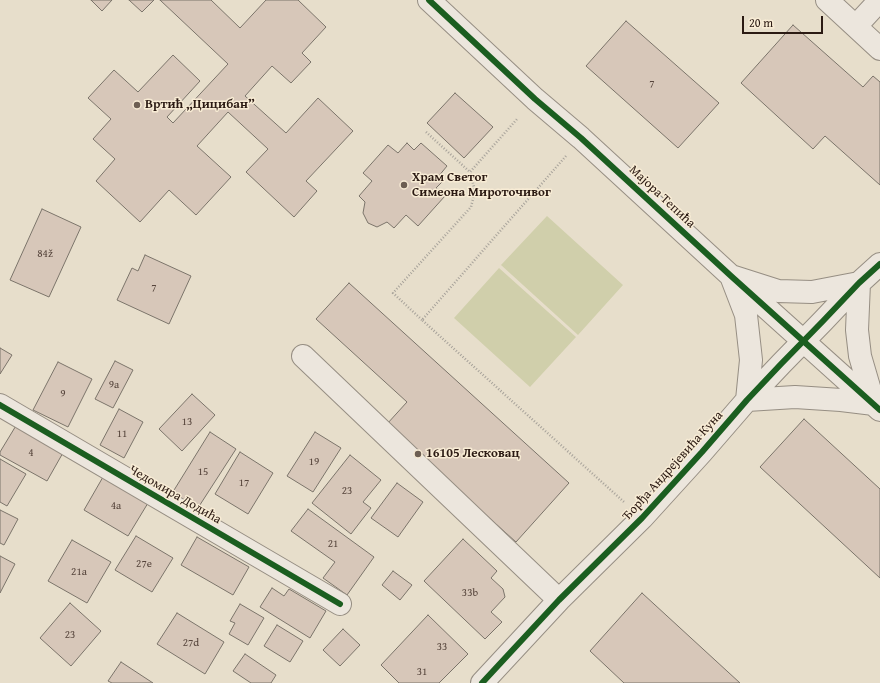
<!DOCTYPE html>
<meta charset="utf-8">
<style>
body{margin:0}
#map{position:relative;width:880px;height:683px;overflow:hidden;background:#e7decb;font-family:"Gentium Book Plus",serif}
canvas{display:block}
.scale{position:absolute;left:742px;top:16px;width:81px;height:18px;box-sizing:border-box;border:2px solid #2b1a13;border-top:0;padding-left:5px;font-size:12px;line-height:14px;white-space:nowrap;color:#2b1a13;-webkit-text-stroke:3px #f8ecd5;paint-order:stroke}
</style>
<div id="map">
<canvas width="880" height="683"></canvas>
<div class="scale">20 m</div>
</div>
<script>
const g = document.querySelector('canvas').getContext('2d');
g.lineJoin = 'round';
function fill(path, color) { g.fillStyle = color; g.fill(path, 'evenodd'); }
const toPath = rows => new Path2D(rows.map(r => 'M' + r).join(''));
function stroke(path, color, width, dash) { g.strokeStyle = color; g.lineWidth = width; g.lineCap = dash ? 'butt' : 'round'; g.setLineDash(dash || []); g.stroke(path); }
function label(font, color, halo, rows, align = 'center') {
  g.font = font + ' "Gentium Book Plus",serif'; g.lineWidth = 3; g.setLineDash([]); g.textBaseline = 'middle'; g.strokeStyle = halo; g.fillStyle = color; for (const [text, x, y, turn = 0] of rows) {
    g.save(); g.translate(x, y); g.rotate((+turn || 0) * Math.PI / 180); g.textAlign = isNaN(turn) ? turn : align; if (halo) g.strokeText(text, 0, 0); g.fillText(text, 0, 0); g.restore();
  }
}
const green = toPath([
 [547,216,623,285,578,335,501,265],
 [499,268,576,337,530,387,454,318]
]);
const building = toPath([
 [91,0,112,0,102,11,91,0],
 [129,0,154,0,142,12,129,0],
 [160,0,211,0,240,28,266,0,298,0,326,27,302,53,311,62,291,83,272,66,245,96,286,133,318,98,353,131,306,181,317,191,294,217,246,172,268,149,228,112,197,146,231,177,196,215,169,190,140,222,96,181,115,159,93,139,111,119,88,98,114,70,138,92,173,55,200,81,167,117,173,123,228,64,160,0],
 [626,21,719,103,678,148,586,66,626,21],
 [793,25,863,87,873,76,880,82,880,185,825,136,813,149,741,83,793,25],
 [455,93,493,127,464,158,427,123,455,93],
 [407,143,414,150,421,143,447,166,438,177,443,181,436,188,445,196,418,226,406,215,394,228,387,222,377,227,368,223,363,213,365,202,359,196,372,181,363,173,388,145,398,153,407,143],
 [42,209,81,227,49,297,10,280,42,209],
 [145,255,191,276,169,324,117,300,132,268,138,271,145,255],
 [349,283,569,483,516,542,418,454,387,424,407,402,316,319,349,283],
 [0,348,12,355,0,374,0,348],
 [115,361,133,370,113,408,95,399,115,361],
 [58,362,92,379,68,427,33,410,58,362],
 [192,394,215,415,182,451,159,429,192,394],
 [119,409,143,422,124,458,100,445,119,409],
 [804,419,880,489,880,578,760,467,804,419],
 [17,424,64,451,47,481,0,455,0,452,17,424],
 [210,432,236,449,196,511,171,495,210,432],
 [315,432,341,448,313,492,287,476,315,432],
 [240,452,273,473,248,514,215,494,240,452],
 [350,455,381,480,363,502,371,508,351,534,312,503,350,455],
 [0,459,26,474,7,506,0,502,0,459],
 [103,477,148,503,128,536,84,510,103,477],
 [397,483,423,502,398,537,371,518,397,483],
 [308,509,374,557,347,595,323,578,335,562,291,531,308,509],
 [0,510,18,519,4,545,0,543,0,510],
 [136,536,173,558,152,592,115,570,136,536],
 [197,537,249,567,233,595,181,565,197,537],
 [463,539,497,571,491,578,503,589,505,597,491,612,502,622,485,639,424,581,463,539],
 [72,540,111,562,87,603,48,581,72,540],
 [0,556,15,564,0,593,0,556],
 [393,571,412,585,400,600,382,585,393,571],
 [272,588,284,596,289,589,326,611,310,638,260,607,272,588],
 [642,593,740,683,624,683,590,651,642,593],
 [70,603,101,631,71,666,40,638,70,603],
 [240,604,264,618,248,645,229,634,235,623,230,621,240,604],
 [177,613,224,642,205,674,157,644,177,613],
 [428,615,468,654,439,683,399,683,381,665,428,615],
 [277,625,303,641,290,662,264,646,277,625],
 [343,629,360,645,340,666,323,650,343,629],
 [245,654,276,675,271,683,251,683,233,671,245,654],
 [121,662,153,683,112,683,108,681,121,662]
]);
const path = toPath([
 [426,132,470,172,518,118],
 [566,156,422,320,624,502],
 [422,320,393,293,471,207,475,191,470,172]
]);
const minor = toPath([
 [429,0,535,99,581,138,731,276,880,410],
 [827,0,880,49],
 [856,26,880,0],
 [731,276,778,291,812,292,859,283,857,330,860,356,874,404,841,400,795,397,747,400,751,360,746,315,731,276],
 [303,356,559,600],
 [0,405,340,604],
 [482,683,559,600,642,518,702,452,747,400,781,364,823,321,859,283,880,264]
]);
const cycleway = toPath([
 [429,0,535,99,581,138,731,276,880,410],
 [0,405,340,604],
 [482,683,559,600,642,518,702,452,747,400,781,364,823,321,859,283,880,264]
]);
const markers = [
 [137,105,4,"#6d5f53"],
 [404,185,4,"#6d5f53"],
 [418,454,4,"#6d5f53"]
];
const numberNames = [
 ["7",652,84],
 ["84ž",45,254],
 ["7",154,288],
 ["9a",114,385],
 ["9",63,394],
 ["13",187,422],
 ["11",122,434],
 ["4",31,453],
 ["19",314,462],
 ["15",203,472],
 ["17",244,483],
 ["23",347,491],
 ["4a",116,506],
 ["21",333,544],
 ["27e",144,564],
 ["21a",79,572],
 ["33b",470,593],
 ["23",70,635],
 ["27d",191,643],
 ["33",442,647],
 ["31",422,672]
];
const poiNames = [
 ["Вртић „Цицибан”",145,105],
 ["Храм Светог",412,178],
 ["Симеона Мироточивог",412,193],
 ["16105 Лесковац",426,454]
];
const streetNames = [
 ["Мајора Тепића",662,197,43],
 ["Ђорђа Андрејевића Куна",673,466,-48],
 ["Чедомира Додића",175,495,30]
];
fill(green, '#d0cfab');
fill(building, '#d7c7b9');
stroke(building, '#7b746a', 1);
stroke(minor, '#968e83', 24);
stroke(path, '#a7a29a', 2.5, [1, 2]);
stroke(minor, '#ece6dd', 22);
stroke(cycleway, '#1b5e20', 6);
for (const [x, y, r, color] of markers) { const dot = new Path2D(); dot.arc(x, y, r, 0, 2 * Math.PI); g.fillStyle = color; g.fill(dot); stroke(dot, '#f8ecd5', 1.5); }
label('11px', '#56453c', null, numberNames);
label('bold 13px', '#2b1a13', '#f8ecd5', poiNames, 'left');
label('13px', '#2b1a13', '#f8ecd5', streetNames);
</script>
